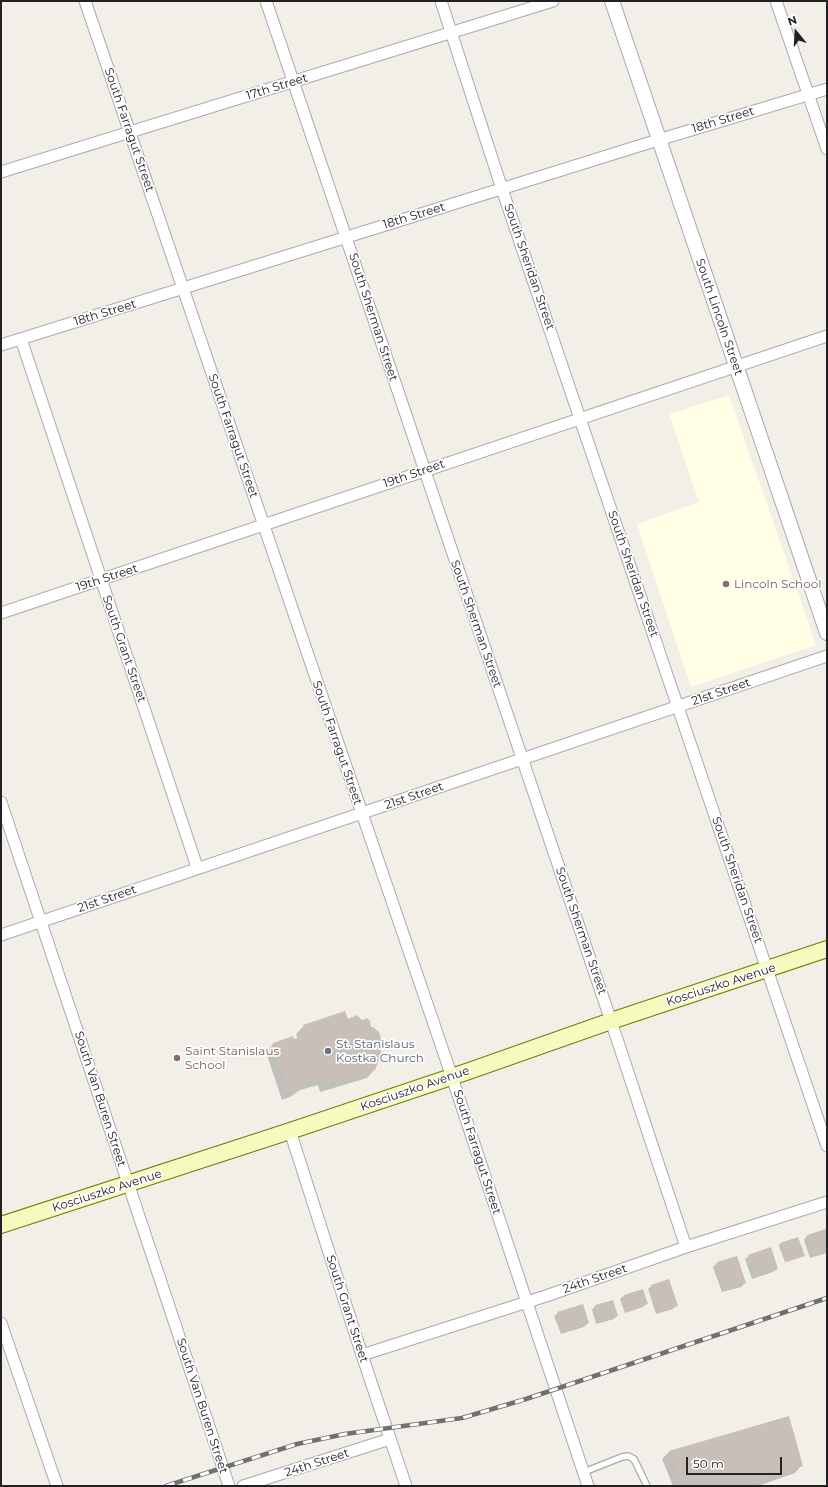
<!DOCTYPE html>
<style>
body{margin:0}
#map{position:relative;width:828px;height:1487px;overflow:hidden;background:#f2efe9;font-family:Montserrat,sans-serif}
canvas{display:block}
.frame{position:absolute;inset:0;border:2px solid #222;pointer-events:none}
.north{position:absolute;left:776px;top:12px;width:40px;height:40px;-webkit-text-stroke:3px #fff;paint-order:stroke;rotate:342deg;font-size:11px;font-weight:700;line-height:16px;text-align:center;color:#222}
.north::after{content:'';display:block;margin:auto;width:14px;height:18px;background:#222;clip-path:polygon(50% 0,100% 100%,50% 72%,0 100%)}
.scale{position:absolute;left:686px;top:1457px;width:96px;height:18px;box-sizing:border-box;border:2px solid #222;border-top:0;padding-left:5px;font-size:12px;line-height:14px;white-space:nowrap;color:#222;-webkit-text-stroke:3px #fff;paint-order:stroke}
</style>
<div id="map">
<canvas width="828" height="1487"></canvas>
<div class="frame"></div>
<div class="north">N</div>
<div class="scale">50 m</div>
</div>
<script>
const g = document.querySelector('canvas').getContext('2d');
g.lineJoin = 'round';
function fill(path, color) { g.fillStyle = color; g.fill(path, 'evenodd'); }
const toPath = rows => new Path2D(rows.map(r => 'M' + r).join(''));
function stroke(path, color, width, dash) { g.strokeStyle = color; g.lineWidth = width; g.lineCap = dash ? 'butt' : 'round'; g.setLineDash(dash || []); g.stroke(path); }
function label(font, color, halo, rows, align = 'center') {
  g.font = font + ' Montserrat,sans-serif'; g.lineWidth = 3.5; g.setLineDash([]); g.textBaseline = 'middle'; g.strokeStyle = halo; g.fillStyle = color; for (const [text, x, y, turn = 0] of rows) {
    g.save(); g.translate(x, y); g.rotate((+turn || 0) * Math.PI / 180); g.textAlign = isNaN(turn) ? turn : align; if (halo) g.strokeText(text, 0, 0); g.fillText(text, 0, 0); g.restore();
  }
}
const education = toPath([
 [729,395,816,645,691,687,637,524,699,502,669,414]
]);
const shadow = toPath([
 [304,1026,374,1070,367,1078,320,1092,318,1085,300,1090,290,1097,282,1100,266,1052,273,1044,292,1038,293,1041,298,1039,296,1034],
 [826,1230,827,1253,810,1258,804,1240,807,1236],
 [780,1244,804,1256,785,1262,779,1246],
 [749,1256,777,1269,773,1272,752,1279,745,1259],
 [736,1257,745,1283,741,1287,722,1292,713,1267,717,1263],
 [652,1286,677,1305,673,1309,656,1314,648,1289],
 [642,1290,646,1304,643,1307,625,1313,620,1299,624,1296],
 [612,1301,617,1315,614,1319,596,1324,592,1310,595,1306],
 [558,1313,588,1323,584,1327,561,1334,554,1316],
 [789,1418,802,1465,795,1473,758,1486,673,1486,662,1459,669,1452]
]);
const building = toPath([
 [345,1011,348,1019,357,1015,362,1020,367,1018,370,1021,371,1027,373,1027,379,1032,381,1038,381,1055,375,1070,327,1085,325,1078,308,1083,299,1090,290,1093,273,1043,293,1036,294,1039,307,1035,303,1025],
 [826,1229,827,1251,814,1255,807,1235],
 [798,1237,805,1256,786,1262,780,1243],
 [771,1247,778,1269,756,1276,748,1255],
 [737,1256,746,1283,725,1290,717,1262],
 [669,1279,678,1306,660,1311,651,1285],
 [643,1289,648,1304,629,1311,624,1295],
 [613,1300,618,1316,600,1321,595,1305],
 [583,1304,589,1323,564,1331,557,1312],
 [789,1416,803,1466,746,1486,683,1486,669,1451]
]);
const service = toPath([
 [584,1472,622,1457,628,1456,634,1459,647,1486]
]);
const minor = toPath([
 [85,1,452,1077,588,1486],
 [266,1,611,1021,686,1247],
 [441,1,502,189,827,1146],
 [776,1,827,149],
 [1,172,553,1],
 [21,339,197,867],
 [1,345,645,144,827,89],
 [1,613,827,336],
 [1,802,229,1486],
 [1,935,827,656],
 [290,1131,362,1355,406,1486],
 [1,1323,57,1486],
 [362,1355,546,1296,686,1247,827,1202],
 [243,1486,390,1439]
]);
const tertiary = toPath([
 [612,1,827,633]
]);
const secondary = toPath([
 [1,1225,290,1131,469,1071,611,1021,827,949]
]);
const rail = toPath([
 [166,1486,297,1444,345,1434,462,1418,526,1399,827,1298]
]);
const markers = [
 [726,584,4,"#8d6e63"],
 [328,1051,4,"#6b7280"],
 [177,1058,4,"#8d6e63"]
];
const streetNames = [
 ["17th Street",277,87,-17],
 ["18th Street",723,120,-17],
 ["South Farragut Street",129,130,71],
 ["18th Street",414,216,-17],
 ["South Sheridan Street",529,267,71],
 ["18th Street",105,313,-17],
 ["South Sherman Street",373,317,72],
 ["South Lincoln Street",719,317,71],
 ["South Farragut Street",233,436,71],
 ["19th Street",414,474,-19],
 ["South Sheridan Street",633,574,71],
 ["19th Street",107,578,-18],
 ["South Sherman Street",476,624,71],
 ["South Grant Street",124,649,71],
 ["21st Street",721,692,-19],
 ["South Farragut Street",337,743,71],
 ["21st Street",414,796,-19],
 ["South Sheridan Street",737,880,71],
 ["21st Street",107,899,-19],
 ["South Sherman Street",581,931,71],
 ["Kosciuszko Avenue",721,985,-18],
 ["Kosciuszko Avenue",415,1089,-19],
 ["South Van Buren Street",100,1099,72],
 ["South Farragut Street",477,1152,72],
 ["Kosciuszko Avenue",107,1191,-18],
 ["24th Street",595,1279,-19],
 ["South Grant Street",347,1309,72],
 ["South Van Buren Street",202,1406,72],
 ["24th Street",317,1463,-18]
];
const educationNames = [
 ["Lincoln School",734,584],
 ["Saint Stanislaus",185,1051],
 ["School",185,1065]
];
const worshipNames = [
 ["St. Stanislaus",336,1044],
 ["Kostka Church",336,1058]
];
fill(education, '#ffffe5');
fill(shadow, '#0003');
fill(building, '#c7bfb8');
stroke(service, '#a9a9a9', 8);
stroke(minor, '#a9a9a9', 13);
stroke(tertiary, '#a9a9a9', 16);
stroke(secondary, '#707d05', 18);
stroke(service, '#fff', 5.5);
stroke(minor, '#fff', 11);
stroke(tertiary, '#fff', 14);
stroke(secondary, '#f7fabf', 16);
stroke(rail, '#707070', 4.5);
stroke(rail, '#fff', 3, [9]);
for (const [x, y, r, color] of markers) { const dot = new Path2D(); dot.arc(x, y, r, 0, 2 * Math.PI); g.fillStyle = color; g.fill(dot); stroke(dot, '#fff', 1.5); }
label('12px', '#222', '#fff', streetNames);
label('12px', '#785e54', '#fff', educationNames, 'left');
label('12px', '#5b616d', '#fff', worshipNames, 'left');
</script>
